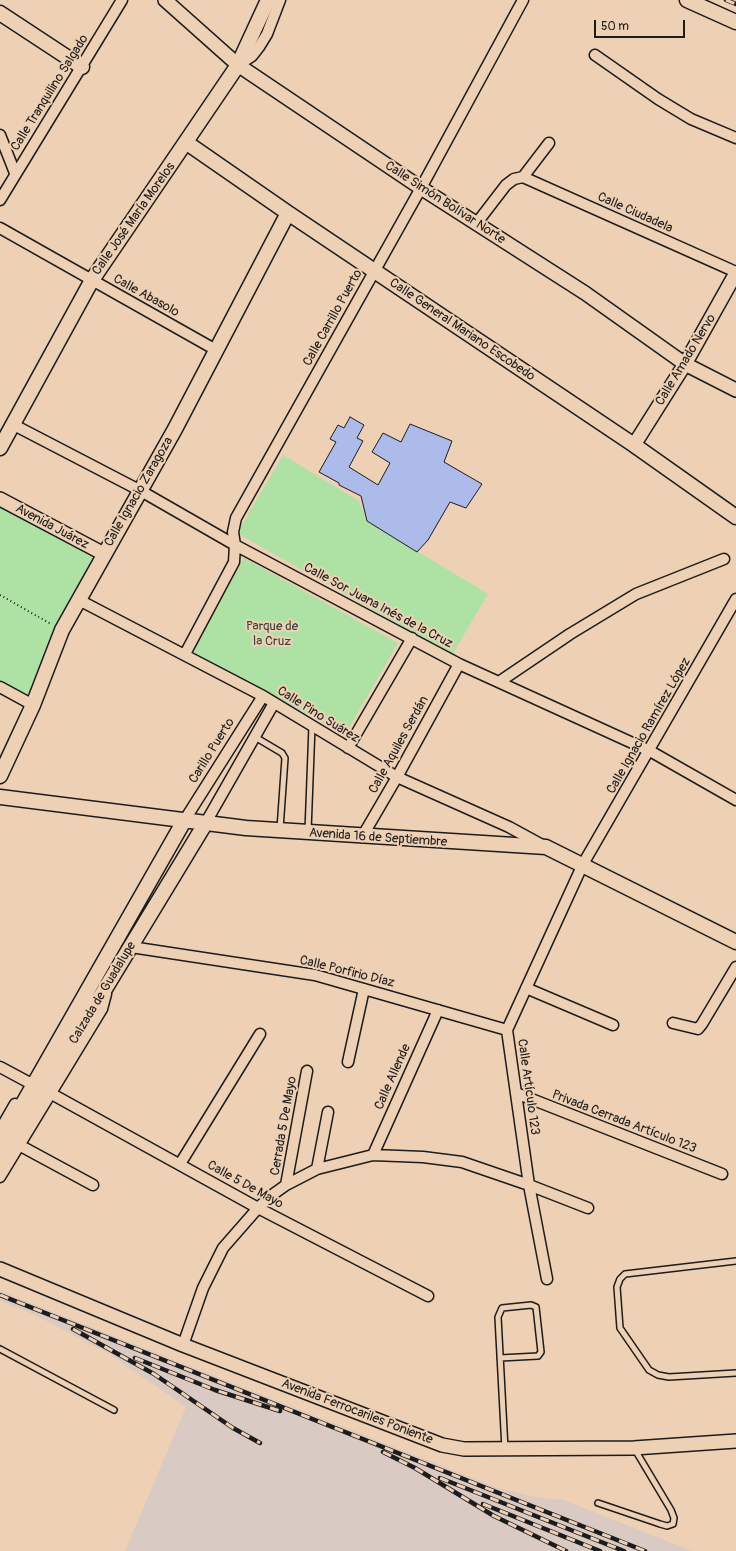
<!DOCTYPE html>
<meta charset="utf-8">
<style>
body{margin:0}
#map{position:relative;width:736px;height:1551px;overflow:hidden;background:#eed0b4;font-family:Pangolin,sans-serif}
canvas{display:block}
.scale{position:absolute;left:594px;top:20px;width:91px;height:18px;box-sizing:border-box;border:2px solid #1c1c1c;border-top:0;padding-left:5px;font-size:12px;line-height:14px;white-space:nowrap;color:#1c1c1c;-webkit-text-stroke:3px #eed0b4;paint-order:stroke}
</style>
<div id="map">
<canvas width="736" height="1551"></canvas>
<div class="scale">50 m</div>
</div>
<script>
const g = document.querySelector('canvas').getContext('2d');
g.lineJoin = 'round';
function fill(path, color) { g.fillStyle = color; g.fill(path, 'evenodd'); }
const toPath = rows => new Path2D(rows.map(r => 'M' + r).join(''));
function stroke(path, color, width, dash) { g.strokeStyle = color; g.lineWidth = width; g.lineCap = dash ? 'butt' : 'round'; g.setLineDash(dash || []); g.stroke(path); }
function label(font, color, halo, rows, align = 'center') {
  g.font = font + ' Pangolin,sans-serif'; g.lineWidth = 4; g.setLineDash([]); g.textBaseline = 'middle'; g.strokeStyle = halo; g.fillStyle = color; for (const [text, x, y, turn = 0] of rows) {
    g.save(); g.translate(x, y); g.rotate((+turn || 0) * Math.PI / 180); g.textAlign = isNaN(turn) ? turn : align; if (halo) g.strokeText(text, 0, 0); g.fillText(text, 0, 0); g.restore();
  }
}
const built = toPath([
 [0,1291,495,1487,534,1497,564,1500,692,1551,125,1551,186,1407,106,1352,33,1314,0,1301]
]);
const green = toPath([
 [283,455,359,501,367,521,488,594,452,655,237,533],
 [0,499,104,554,33,705,0,687],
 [244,558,398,643,345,735,193,652]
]);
const building = toPath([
 [350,417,364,425,357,438,363,441,349,467,378,485,390,463,372,452,383,433,401,442,410,424,452,441,444,462,482,484,466,508,450,502,428,540,417,552,367,521,361,496,339,485,339,483,319,472,336,442,330,439,338,425,344,428,350,417]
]);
const path = toPath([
 [0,595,51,624]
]);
const service = toPath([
 [255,737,282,753,285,758,280,829],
 [308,831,312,726],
 [736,1261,625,1274,620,1279,617,1287,620,1328,649,1370,658,1375,669,1377,736,1373],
 [0,1349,114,1410],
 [500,1358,538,1356,541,1352,536,1307,531,1305,502,1308,498,1317,505,1449],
 [598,1503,660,1524,667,1526,673,1524,674,1518,671,1510,634,1448]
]);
const minor = toPath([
 [595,55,658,99,691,119,736,138],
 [238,65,252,56,259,47,267,34,280,0],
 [0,135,15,173],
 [523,177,549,143],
 [0,200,122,0],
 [476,224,506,185,514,179,523,177,736,272],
 [0,228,216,350],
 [14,425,141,491,235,545,459,664,650,751,736,800],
 [79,600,263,696,397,777,509,827,542,845],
 [185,654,234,562,235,545,233,532,236,518,421,188,523,0],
 [499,682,570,634,636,594,724,559],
 [0,687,33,705],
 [348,748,412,638],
 [184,821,263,696],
 [205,824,274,703],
 [362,837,397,777,459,664],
 [131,947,315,975,507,1030],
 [526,988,613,1025],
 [673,1023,698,1029,702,1024,736,967],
 [348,1062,364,989],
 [0,1067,28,1082],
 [50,1093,258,1208,428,1296],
 [516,1093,722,1174],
 [0,1130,15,1104],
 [19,1145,93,1185],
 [373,1155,438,1010],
 [180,1164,260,1034],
 [317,1169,328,1112],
 [0,1177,102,1009,106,994],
 [286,1185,307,1071],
 [547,1279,529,1185,507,1030,583,864,736,599],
 [183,1345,203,1288,223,1248,258,1208,272,1195,286,1185,317,1169,373,1155,423,1157,462,1162,529,1185,588,1208]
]);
const tertiary = toPath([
 [165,0,238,65,421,188,585,293,685,364,736,390],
 [634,445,685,364,736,273],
 [0,499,104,554],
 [0,1269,183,1345,442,1445,464,1449,634,1448,736,1441]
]);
const secondary = toPath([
 [687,0,736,22],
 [0,13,82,67],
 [187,143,288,213,634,445,736,517],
 [0,448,92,280,238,65,268,0],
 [0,776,33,705,62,630,175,429,288,213],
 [0,797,246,828,546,847,736,942],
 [0,1144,184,821],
 [0,1162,205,824]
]);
const rail = toPath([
 [726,0,736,4],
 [0,1295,645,1551],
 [73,1329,154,1374,233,1428,260,1443],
 [135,1358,215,1390,280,1411],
 [383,1452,415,1468,494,1516,566,1551],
 [440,1478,624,1551],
 [483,1504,600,1551]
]);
const streetNames = [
 ["Calle Tranquilino Salgado",50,93,-58],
 ["Calle Simón Bolívar Norte",445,203,33],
 ["Calle Ciudadela",635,213,24],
 ["Calle José María Morelos",134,219,-55],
 ["Calle Abasolo",146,296,29],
 ["Calle Carrillo Puerto",333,318,-61],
 ["Calle General Mariano Escobedo",462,330,34],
 ["Calle Amado Nervo",686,360,-59],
 ["Calle Ignacio Zaragoza",139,492,-60],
 ["Avenida Juárez",52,527,28],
 ["Calle Sor Juana Inés de la Cruz",378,606,28],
 ["Calle Pino Suárez",318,715,32],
 ["Calle Ignacio Ramírez López",649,726,-60],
 ["Calle Aquiles Serdán",399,745,-61],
 ["Carillo Puerto",212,751,-58],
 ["Avenida 16 de Septiembre",378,838,4],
 ["Calle Porfirio Díaz",347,972,14],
 ["Calzada de Guadalupe",103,993,-59],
 ["Calle Allende",393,1077,-66],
 ["Calle Artículo 123",528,1087,82],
 ["Privada Cerrada Artículo 123",624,1122,21],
 ["Cerrada 5 De Mayo",284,1126,-80],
 ["Calle 5 De Mayo",245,1185,29],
 ["Avenida Ferrocariles Poniente",357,1412,21]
];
const parkNames = [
 ["Parque de",272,627],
 ["la Cruz",272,642]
];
fill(built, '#dacac4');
fill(green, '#aee2a4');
fill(building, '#acbbea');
stroke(building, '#1c1c1c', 1);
stroke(service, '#1c1c1c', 8);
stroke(minor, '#1c1c1c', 13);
stroke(tertiary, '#1c1c1c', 16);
stroke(secondary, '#1c1c1c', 17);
stroke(path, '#1c1c1c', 2, [1, 3]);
stroke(service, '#eed0b4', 5);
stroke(minor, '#eed0b4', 10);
stroke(tertiary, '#eed0b4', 13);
stroke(secondary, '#eed0b4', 14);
stroke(rail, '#1c1c1c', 4.5);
stroke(rail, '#eed0b4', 3, [9]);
label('13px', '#1c1c1c', '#eed0b4', streetNames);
label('13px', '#394437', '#eed0b4', parkNames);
</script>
